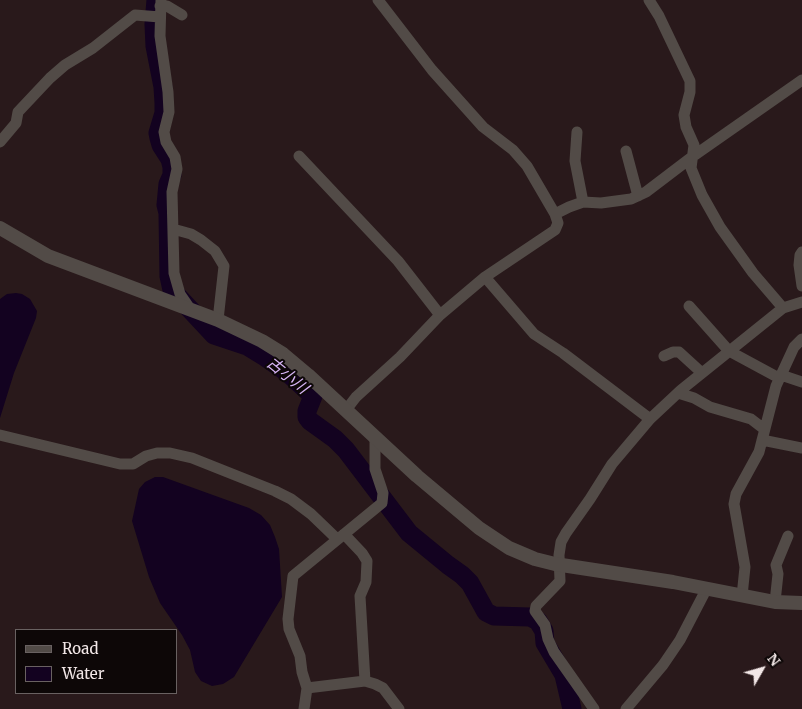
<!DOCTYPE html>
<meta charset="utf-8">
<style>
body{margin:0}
#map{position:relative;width:802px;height:709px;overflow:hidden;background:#29191b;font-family:Merriweather,serif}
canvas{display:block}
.legend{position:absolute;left:15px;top:629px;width:162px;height:65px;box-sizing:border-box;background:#0d0707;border:1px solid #696161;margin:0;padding:6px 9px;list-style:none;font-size:15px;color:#f2e7e7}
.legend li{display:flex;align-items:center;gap:10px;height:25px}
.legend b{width:25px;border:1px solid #696161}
.north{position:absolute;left:737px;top:644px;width:50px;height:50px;-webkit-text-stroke:4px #0d0707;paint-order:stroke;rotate:52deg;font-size:14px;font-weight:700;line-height:20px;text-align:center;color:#f2e7e7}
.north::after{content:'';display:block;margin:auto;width:18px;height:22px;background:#f2e7e7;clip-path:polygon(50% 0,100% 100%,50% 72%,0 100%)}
</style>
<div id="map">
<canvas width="802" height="709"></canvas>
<ul class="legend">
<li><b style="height:6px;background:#524b47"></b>Road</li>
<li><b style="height:14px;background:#130220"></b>Water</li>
</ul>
<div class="north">N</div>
</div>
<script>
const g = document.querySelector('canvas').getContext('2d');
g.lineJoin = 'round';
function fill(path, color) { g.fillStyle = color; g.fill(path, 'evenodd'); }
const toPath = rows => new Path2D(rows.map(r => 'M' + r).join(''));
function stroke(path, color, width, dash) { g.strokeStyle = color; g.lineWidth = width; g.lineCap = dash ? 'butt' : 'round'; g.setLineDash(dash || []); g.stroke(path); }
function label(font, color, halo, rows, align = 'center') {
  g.font = font + ' Merriweather,"Noto Sans JP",serif'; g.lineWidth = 4; g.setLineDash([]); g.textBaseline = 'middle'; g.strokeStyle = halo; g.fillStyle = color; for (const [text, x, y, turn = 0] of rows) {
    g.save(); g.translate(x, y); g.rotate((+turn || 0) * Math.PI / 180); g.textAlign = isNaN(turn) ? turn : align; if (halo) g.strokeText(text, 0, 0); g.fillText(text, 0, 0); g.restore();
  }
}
const water = toPath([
 [16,293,22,294,30,299,37,311,36,318,14,373,0,418,0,299,7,294],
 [155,477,163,477,249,508,261,515,270,525,275,537,279,549,282,597,234,677,223,684,212,686,201,681,195,672,190,650,182,635,160,603,149,577,132,521,139,489,145,482]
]);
const river = toPath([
 [156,0,154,24,155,46,163,87,164,103,164,113,158,133,159,138,161,145,170,159,172,167,172,175,168,184,166,205,168,213,169,276,172,290,214,335,247,346,265,357,288,373,313,396,307,411,307,417,310,421,335,439,346,450,409,533,448,565,462,575,470,583,486,612,494,616,530,617,538,621,544,631,545,643,564,675,572,709]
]);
const minor = toPath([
 [161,0,160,36,168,92,169,112,164,132,166,142,175,157,177,169,172,192,174,273,180,294,191,310],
 [649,0,659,16,690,81,690,92,684,115,686,127,694,145,691,168,702,195,720,227,753,273,783,308],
 [160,6,167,6,182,15],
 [577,132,575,161,583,202],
 [0,142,16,123,18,112,50,78,65,65,93,48,135,15,160,17],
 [626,151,638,196],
 [299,156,398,261,440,315],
 [555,214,569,207,583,202,601,203,631,199,646,192,692,157,802,80],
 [173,229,191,234,201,240,215,251,224,266,218,320],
 [802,252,800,255,799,265,802,286],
 [485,277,534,334,563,353,650,419,681,390,783,308,802,302],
 [689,306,729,351,779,378],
 [664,356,673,352,679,352,702,373],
 [781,375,802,382],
 [678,393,694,398,710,407,751,419,764,429],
 [346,410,356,397,400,357,440,315,485,277,555,230,558,223,555,214,527,166,513,150,483,127,432,70,378,0],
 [0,435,120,464,133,464,146,456,157,453,170,453,192,458,275,491,291,499,311,514,337,539],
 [762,440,802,448],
 [344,534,362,553,367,561,366,582,360,596,365,681],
 [742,596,745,567,734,504,736,494,759,452,776,386,794,347,802,339],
 [775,602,778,574,776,565,788,536],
 [307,688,365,681,375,684,383,688,399,709],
 [304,709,307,688,302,672,300,656,289,629,288,619,293,576,382,503,383,493,375,469,375,436],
 [594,709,554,652,548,639,545,625,535,611,536,606,560,581,559,555,561,542,566,533,590,499,612,464,650,419],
 [626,709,663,665,680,640,707,588]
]);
const tertiary = toPath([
 [0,228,48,256,218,320,262,341,283,354,308,375,417,476,479,528,509,548,535,559,555,564,673,582,775,602,802,603]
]);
const waterNames = [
 ["古小川",287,376,39]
];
fill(water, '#130220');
stroke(river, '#130220', 19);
stroke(minor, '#524b47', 11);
stroke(tertiary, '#524b47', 14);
label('italic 16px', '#d6b4f5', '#0d0707', waterNames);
</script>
